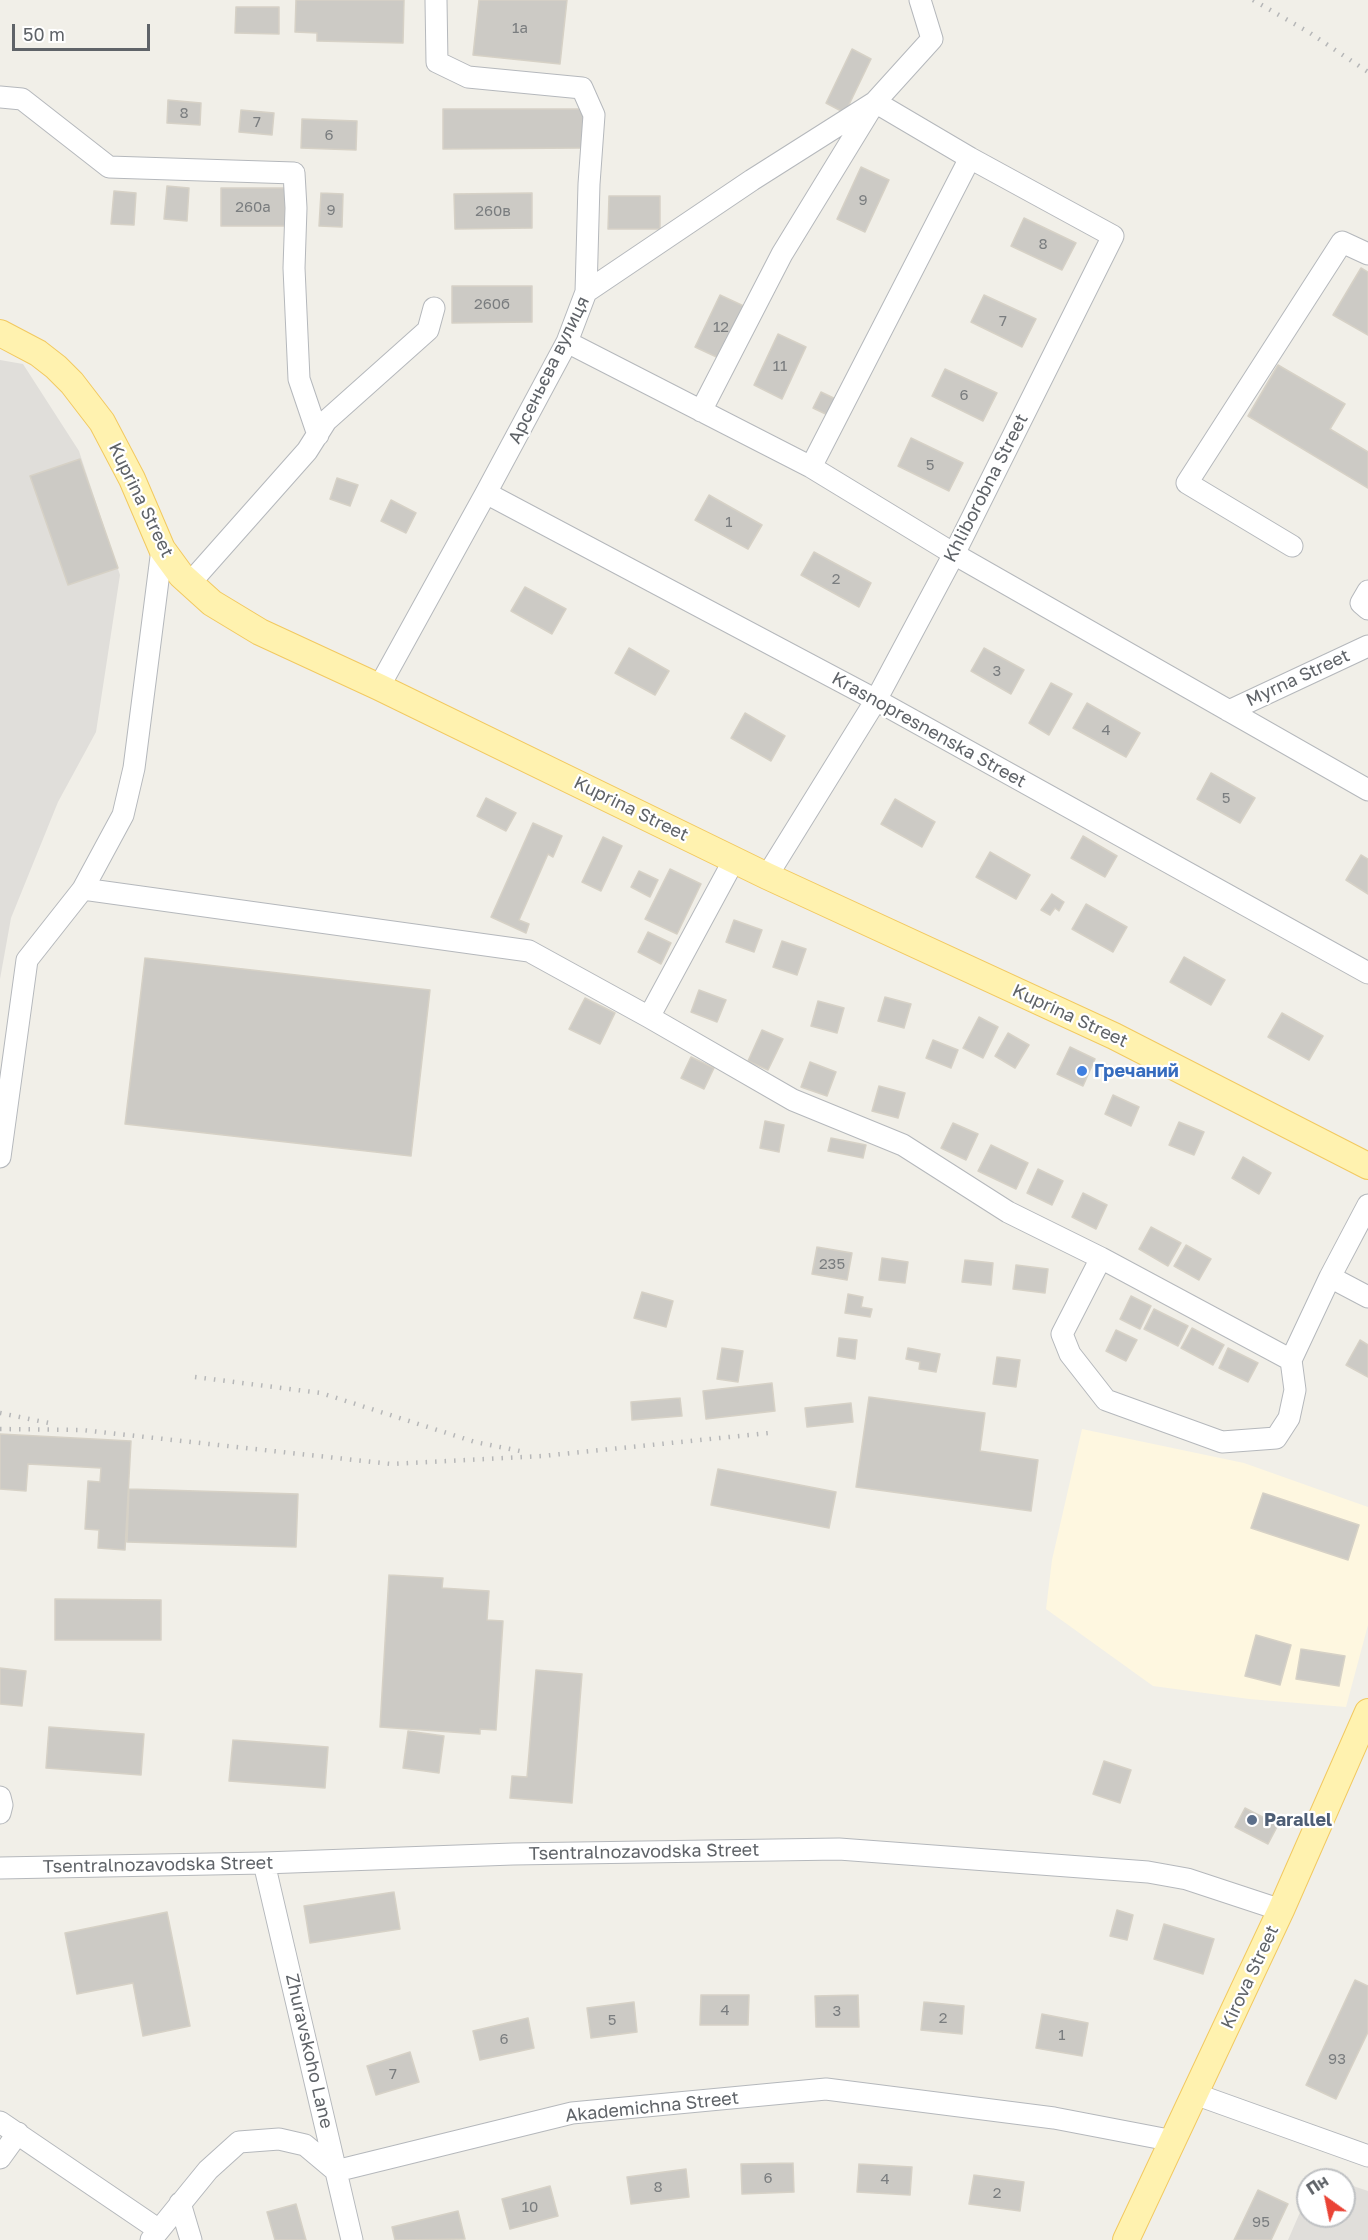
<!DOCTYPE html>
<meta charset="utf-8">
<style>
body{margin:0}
#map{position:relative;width:1368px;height:2240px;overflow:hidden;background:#f1efe8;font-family:"Golos Text",sans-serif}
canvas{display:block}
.north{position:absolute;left:1296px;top:2168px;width:60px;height:60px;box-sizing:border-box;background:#fff;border:2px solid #bfc1c3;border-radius:50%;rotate:327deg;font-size:16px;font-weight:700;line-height:24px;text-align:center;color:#5f6368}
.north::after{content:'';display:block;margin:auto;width:21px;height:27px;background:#ea4335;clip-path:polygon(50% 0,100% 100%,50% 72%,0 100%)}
.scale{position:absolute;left:12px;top:24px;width:138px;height:27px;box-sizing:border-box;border:3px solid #5f6368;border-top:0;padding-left:8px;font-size:18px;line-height:21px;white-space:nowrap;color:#5f6368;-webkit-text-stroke:4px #fff;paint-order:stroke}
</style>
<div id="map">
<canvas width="1368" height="2240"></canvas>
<div class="north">Пн</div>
<div class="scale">50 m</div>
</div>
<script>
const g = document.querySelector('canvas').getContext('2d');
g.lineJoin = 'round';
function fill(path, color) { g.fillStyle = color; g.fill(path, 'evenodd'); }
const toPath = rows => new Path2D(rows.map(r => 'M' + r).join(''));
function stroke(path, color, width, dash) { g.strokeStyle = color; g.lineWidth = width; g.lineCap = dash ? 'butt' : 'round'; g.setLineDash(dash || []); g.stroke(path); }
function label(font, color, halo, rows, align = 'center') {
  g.font = font + ' "Golos Text",sans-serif'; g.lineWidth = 4.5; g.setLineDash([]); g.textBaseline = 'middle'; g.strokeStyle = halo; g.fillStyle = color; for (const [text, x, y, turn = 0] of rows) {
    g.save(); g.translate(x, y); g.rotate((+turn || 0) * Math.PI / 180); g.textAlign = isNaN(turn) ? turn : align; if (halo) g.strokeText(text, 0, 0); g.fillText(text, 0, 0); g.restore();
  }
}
const commercial = toPath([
 [1082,1429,1244,1463,1368,1507,1368,1625,1346,1707,1249,1699,1153,1686,1046,1609,1052,1560]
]);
const industrial = toPath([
 [0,360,23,364,79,451,120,575,96,732,58,802,11,918,0,979],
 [1344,2183,1368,2191,1368,2240,1288,2240,1308,2194,1308,2216,1344,2216]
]);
const building = toPath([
 [296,0,404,0,403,43,317,41,317,33,295,32,296,0],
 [479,0,567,0,560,64,473,55,479,0],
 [236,7,279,7,279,34,235,33,236,7],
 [852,49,871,59,845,113,826,103,852,49],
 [168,100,201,103,200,125,167,123,168,100],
 [443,109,584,109,584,148,443,149,443,109],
 [241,110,274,113,272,135,239,132,241,110],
 [302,119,357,121,356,150,301,148,302,119],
 [861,167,889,180,865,232,837,219,861,167],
 [167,186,189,188,187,221,164,219,167,186],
 [221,188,285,188,285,226,221,226,221,188],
 [114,191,136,193,134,225,111,224,114,191],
 [321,193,343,194,342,227,319,226,321,193],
 [532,193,532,228,455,229,454,194,532,193],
 [609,196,660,196,660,229,608,229,609,196],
 [1024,218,1076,243,1062,270,1011,246,1024,218],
 [1361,268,1368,272,1368,335,1333,315,1361,268],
 [452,286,532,286,532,322,452,323,452,286],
 [720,295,748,308,723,360,695,347,720,295],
 [984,295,1036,319,1022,347,971,322,984,295],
 [778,334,806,347,782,399,754,385,778,334],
 [1278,365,1345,404,1330,429,1368,452,1368,488,1248,416,1278,365],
 [945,369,997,393,983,421,932,396,945,369],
 [821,392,842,402,834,418,813,408,821,392],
 [911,438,963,463,949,491,898,466,911,438],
 [80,459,118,568,68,585,30,476,80,459],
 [337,478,358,485,350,506,330,499,337,478],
 [709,495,762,525,748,549,695,520,709,495],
 [391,500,416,513,406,533,381,521,391,500],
 [814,552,871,583,859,607,801,575,814,552],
 [525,587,566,609,552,634,511,611,525,587],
 [629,648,669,671,655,695,615,673,629,648],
 [984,648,1024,670,1011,694,971,671,984,648],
 [1051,683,1072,694,1049,735,1029,723,1051,683],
 [1087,703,1140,733,1126,757,1073,728,1087,703],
 [745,713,785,736,771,761,731,738,745,713],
 [1211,773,1255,798,1240,823,1197,799,1211,773],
 [486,798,516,813,506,831,477,816,486,798],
 [895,799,935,822,922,847,881,824,895,799],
 [533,823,562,836,553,857,548,854,519,920,529,924,526,933,491,917,533,823],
 [1083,836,1117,856,1105,877,1071,858,1083,836],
 [603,837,622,846,601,891,582,882,603,837],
 [990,852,1030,875,1016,899,976,877,990,852],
 [1361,855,1368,859,1368,894,1346,880,1361,855],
 [670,869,701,884,677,934,645,919,670,869],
 [639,871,658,880,650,897,631,887,639,871],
 [1052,894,1064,902,1059,911,1055,908,1050,915,1041,910,1052,894],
 [1086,904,1127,927,1113,952,1072,929,1086,904],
 [734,920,762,930,754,952,726,942,734,920],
 [648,932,671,943,661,964,638,952,648,932],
 [782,941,806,949,797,975,773,967,782,941],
 [1184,957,1225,980,1211,1005,1170,982,1184,957],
 [145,958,430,990,411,1156,125,1124,145,958],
 [699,990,726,1000,717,1022,691,1012,699,990],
 [885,997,911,1004,904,1028,878,1021,885,997],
 [585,998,615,1013,600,1044,569,1029,585,998],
 [818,1001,844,1008,837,1033,811,1026,818,1001],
 [1282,1013,1323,1036,1309,1060,1268,1037,1282,1013],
 [979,1017,998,1027,983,1058,963,1048,979,1017],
 [762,1030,783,1039,768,1070,748,1061,762,1030],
 [1008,1033,1029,1045,1015,1068,995,1056,1008,1033],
 [933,1040,958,1050,951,1068,926,1058,933,1040],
 [1070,1047,1095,1059,1083,1086,1057,1074,1070,1047],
 [691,1057,714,1068,704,1089,681,1078,691,1057],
 [810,1062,836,1072,827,1096,801,1087,810,1062],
 [879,1086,905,1093,898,1118,872,1111,879,1086],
 [1113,1095,1139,1107,1131,1126,1105,1114,1113,1095],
 [765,1121,784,1125,779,1152,760,1148,765,1121],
 [1179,1122,1204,1132,1194,1155,1169,1145,1179,1122],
 [953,1123,978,1134,966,1160,941,1148,953,1123],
 [831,1138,866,1145,863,1158,828,1151,831,1138],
 [991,1145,1028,1163,1016,1189,978,1171,991,1145],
 [1243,1157,1271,1173,1259,1194,1232,1178,1243,1157],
 [1038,1169,1063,1181,1052,1205,1027,1193,1038,1169],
 [1083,1193,1107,1205,1096,1229,1072,1217,1083,1193],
 [1151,1227,1181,1243,1168,1266,1139,1249,1151,1227],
 [1186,1245,1211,1259,1199,1280,1174,1266,1186,1245],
 [817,1247,852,1253,847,1280,812,1274,817,1247],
 [882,1258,908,1262,905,1283,879,1280,882,1258],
 [965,1260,993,1263,991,1285,962,1282,965,1260],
 [1016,1265,1048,1269,1045,1293,1013,1289,1016,1265],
 [642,1292,673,1301,666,1327,634,1318,642,1292],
 [848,1294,863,1297,861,1307,872,1309,870,1317,845,1313,848,1294],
 [1131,1296,1151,1306,1140,1329,1120,1319,1131,1296],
 [1154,1309,1188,1326,1178,1346,1144,1329,1154,1309],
 [1192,1328,1224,1345,1213,1365,1181,1348,1192,1328],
 [1116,1330,1137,1340,1126,1361,1106,1351,1116,1330],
 [839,1338,857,1340,855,1359,837,1356,839,1338],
 [1360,1340,1368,1345,1368,1377,1346,1365,1360,1340],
 [722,1348,743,1351,738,1382,717,1379,722,1348],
 [908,1348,940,1354,936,1372,919,1369,920,1362,906,1359,908,1348],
 [1228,1348,1258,1363,1248,1382,1219,1368,1228,1348],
 [997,1357,1020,1360,1016,1387,993,1384,997,1357],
 [772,1383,775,1411,706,1419,703,1391,772,1383],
 [869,1397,985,1413,980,1451,1038,1460,1031,1511,856,1487,869,1397],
 [680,1398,682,1416,632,1420,631,1402,680,1398],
 [851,1403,853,1422,807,1427,805,1408,851,1403],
 [0,1434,131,1441,125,1550,98,1548,99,1530,85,1529,88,1481,100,1482,101,1468,28,1464,26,1491,0,1489,0,1434],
 [718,1469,836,1492,829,1528,711,1505,718,1469],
 [129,1489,298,1494,296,1547,127,1542,129,1489],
 [1263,1493,1359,1525,1348,1560,1251,1528,1263,1493],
 [389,1575,443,1578,442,1588,489,1591,487,1620,503,1621,496,1730,480,1729,480,1734,380,1727,389,1575],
 [55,1599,161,1600,161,1640,55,1640,55,1599],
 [1256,1635,1291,1645,1280,1685,1245,1676,1256,1635],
 [1301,1649,1345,1656,1339,1686,1296,1679,1301,1649],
 [0,1668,26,1671,22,1706,0,1704,0,1668],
 [536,1670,582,1674,572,1803,510,1798,512,1776,527,1777,536,1670],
 [49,1727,144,1734,141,1775,46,1768,49,1727],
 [408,1731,444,1736,439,1773,403,1768,408,1731],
 [233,1740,328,1747,325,1788,229,1781,233,1740],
 [1104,1761,1131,1770,1120,1803,1093,1794,1104,1761],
 [1245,1808,1278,1825,1268,1844,1235,1827,1245,1808],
 [394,1892,400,1929,310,1943,304,1906,394,1892],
 [1117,1910,1133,1915,1127,1940,1110,1936,1117,1910],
 [167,1912,190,2026,143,2036,133,1983,77,1994,65,1933,167,1912],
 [1164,1924,1214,1939,1203,1974,1154,1959,1164,1924],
 [1355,1980,1368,1986,1368,2032,1336,2099,1306,2085,1355,1980],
 [701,1995,749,1995,748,2025,700,2025,701,1995],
 [858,1995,859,2027,816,2027,815,1996,858,1995],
 [634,2002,637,2032,591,2038,587,2008,634,2002],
 [924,2002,964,2006,962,2034,921,2030,924,2002],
 [1042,2014,1088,2023,1082,2056,1036,2048,1042,2014],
 [528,2018,534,2048,480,2060,473,2031,528,2018],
 [410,2052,419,2082,376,2095,367,2066,410,2052],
 [793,2163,794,2192,742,2194,741,2164,793,2163],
 [859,2164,912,2167,910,2195,857,2192,859,2164],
 [686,2169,689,2197,631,2204,627,2177,686,2169],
 [974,2175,1024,2182,1020,2211,969,2204,974,2175],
 [550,2186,558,2216,510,2229,502,2199,550,2186],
 [1258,2190,1288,2204,1271,2240,1234,2240,1258,2190],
 [296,2204,306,2240,275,2240,267,2212,296,2204],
 [458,2211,465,2239,395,2240,392,2227,458,2211]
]);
const minor = toPath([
 [436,0,437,62,468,77,582,88,594,115,589,184,586,292],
 [0,97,22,99,109,167,294,173,296,208,294,268,299,379,318,435],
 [567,342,811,467,954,554,1368,790],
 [701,411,782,254,875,102,932,39,920,0],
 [811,467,970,158],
 [486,493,876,700,1368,973],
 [1292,546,1187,483,1342,242,1368,254],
 [190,583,307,451,326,421,428,330,434,308],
 [1368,591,1361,603,1368,609],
 [379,687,486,493,567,342,586,292,752,180,875,102],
 [1229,711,1368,646],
 [767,876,876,700,954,554,1113,236,970,158,875,102],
 [83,889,529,951,649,1017,793,1100,903,1145,1008,1212,1101,1258,1291,1360,1330,1277,1368,1297],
 [649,1017,734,860],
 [0,1157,27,960,83,889,123,815,134,768,162,549],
 [1101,1258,1062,1334,1070,1354,1106,1400,1222,1442,1276,1438,1289,1418,1295,1390,1291,1360],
 [1330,1277,1368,1205],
 [0,1797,2,1805,0,1813],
 [264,1863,352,2240],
 [0,1868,264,1863,513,1854,839,1849,1148,1872,1187,1879,1281,1910],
 [1195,2094,1368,2156],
 [0,2122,159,2230],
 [0,2158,18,2133],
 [180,2203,191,2240],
 [151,2240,208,2170,239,2142,279,2139,305,2145,336,2171,572,2113,826,2089,1054,2118,1174,2141]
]);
const major = toPath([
 [0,333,38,353,56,367,72,383,102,422,132,479,162,549,181,575,212,603,260,632,379,687,767,876,1114,1036,1368,1166],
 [1126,2240,1281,1910,1368,1712]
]);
const rail = toPath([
 [1253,0,1310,33,1368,72],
 [195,1377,321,1393,475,1442,525,1452],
 [0,1413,49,1423],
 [0,1429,82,1430,391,1464,542,1456,769,1433]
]);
const markers = [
 [1082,1071,6,"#3f7fe0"],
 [1252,1820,6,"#5c6f8a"]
];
const numberNames = [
 ["1а",520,28],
 ["8",184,113],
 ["7",257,122],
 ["6",329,135],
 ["9",863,200],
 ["260а",253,207],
 ["9",331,210],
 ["260в",493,211],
 ["8",1043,244],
 ["260б",492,304],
 ["7",1003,321],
 ["12",721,327],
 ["11",780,366],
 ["6",964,395],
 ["5",930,465],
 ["1",729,522],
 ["2",836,579],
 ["3",997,671],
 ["4",1106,730],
 ["5",1226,798],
 ["235",832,1264],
 ["4",725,2010],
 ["3",837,2011],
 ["2",943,2018],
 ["5",612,2020],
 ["1",1062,2035],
 ["6",504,2039],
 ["93",1337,2059],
 ["7",393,2074],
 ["6",768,2178],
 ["4",885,2179],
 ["8",658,2187],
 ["2",997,2193],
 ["10",530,2207],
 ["95",1261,2222]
];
const streetNames = [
 ["Арсеньєва вулиця",549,370,-64],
 ["Khliborobna Street",986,488,-63],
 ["Kuprina Street",141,500,64],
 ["Myrna Street",1298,678,-25],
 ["Krasnopresnenska Street",929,730,29],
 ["Kuprina Street",631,809,26],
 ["Kuprina Street",1070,1016,25],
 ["Tsentralnozavodska Street",644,1852,-1],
 ["Tsentralnozavodska Street",158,1865,-1],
 ["Kirova Street",1250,1977,-65],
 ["Zhuravskoho Lane",309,2051,77],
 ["Akademichna Street",652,2107,-6]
];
const shopNames = [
 ["Гречаний",1094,1071]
];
const serviceNames = [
 ["Parallel",1264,1820]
];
fill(commercial, '#fef7e0');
fill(industrial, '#e0deda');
fill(building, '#cccac5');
stroke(building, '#d6d1c6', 1.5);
stroke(minor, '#b5b8bc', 23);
stroke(major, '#f2c960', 28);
stroke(minor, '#fff', 21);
stroke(major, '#fff2af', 26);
stroke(rail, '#b6b7b8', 4.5, [1.5, 8]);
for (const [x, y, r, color] of markers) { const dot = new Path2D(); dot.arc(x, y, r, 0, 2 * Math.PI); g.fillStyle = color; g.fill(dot); stroke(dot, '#fff', 2); }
label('15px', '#7a7d7f', null, numberNames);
label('18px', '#5f6368', '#fff', streetNames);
label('bold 18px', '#366cbe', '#fff', shopNames, 'left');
label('bold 18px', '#4e5e75', '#fff', serviceNames, 'left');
</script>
